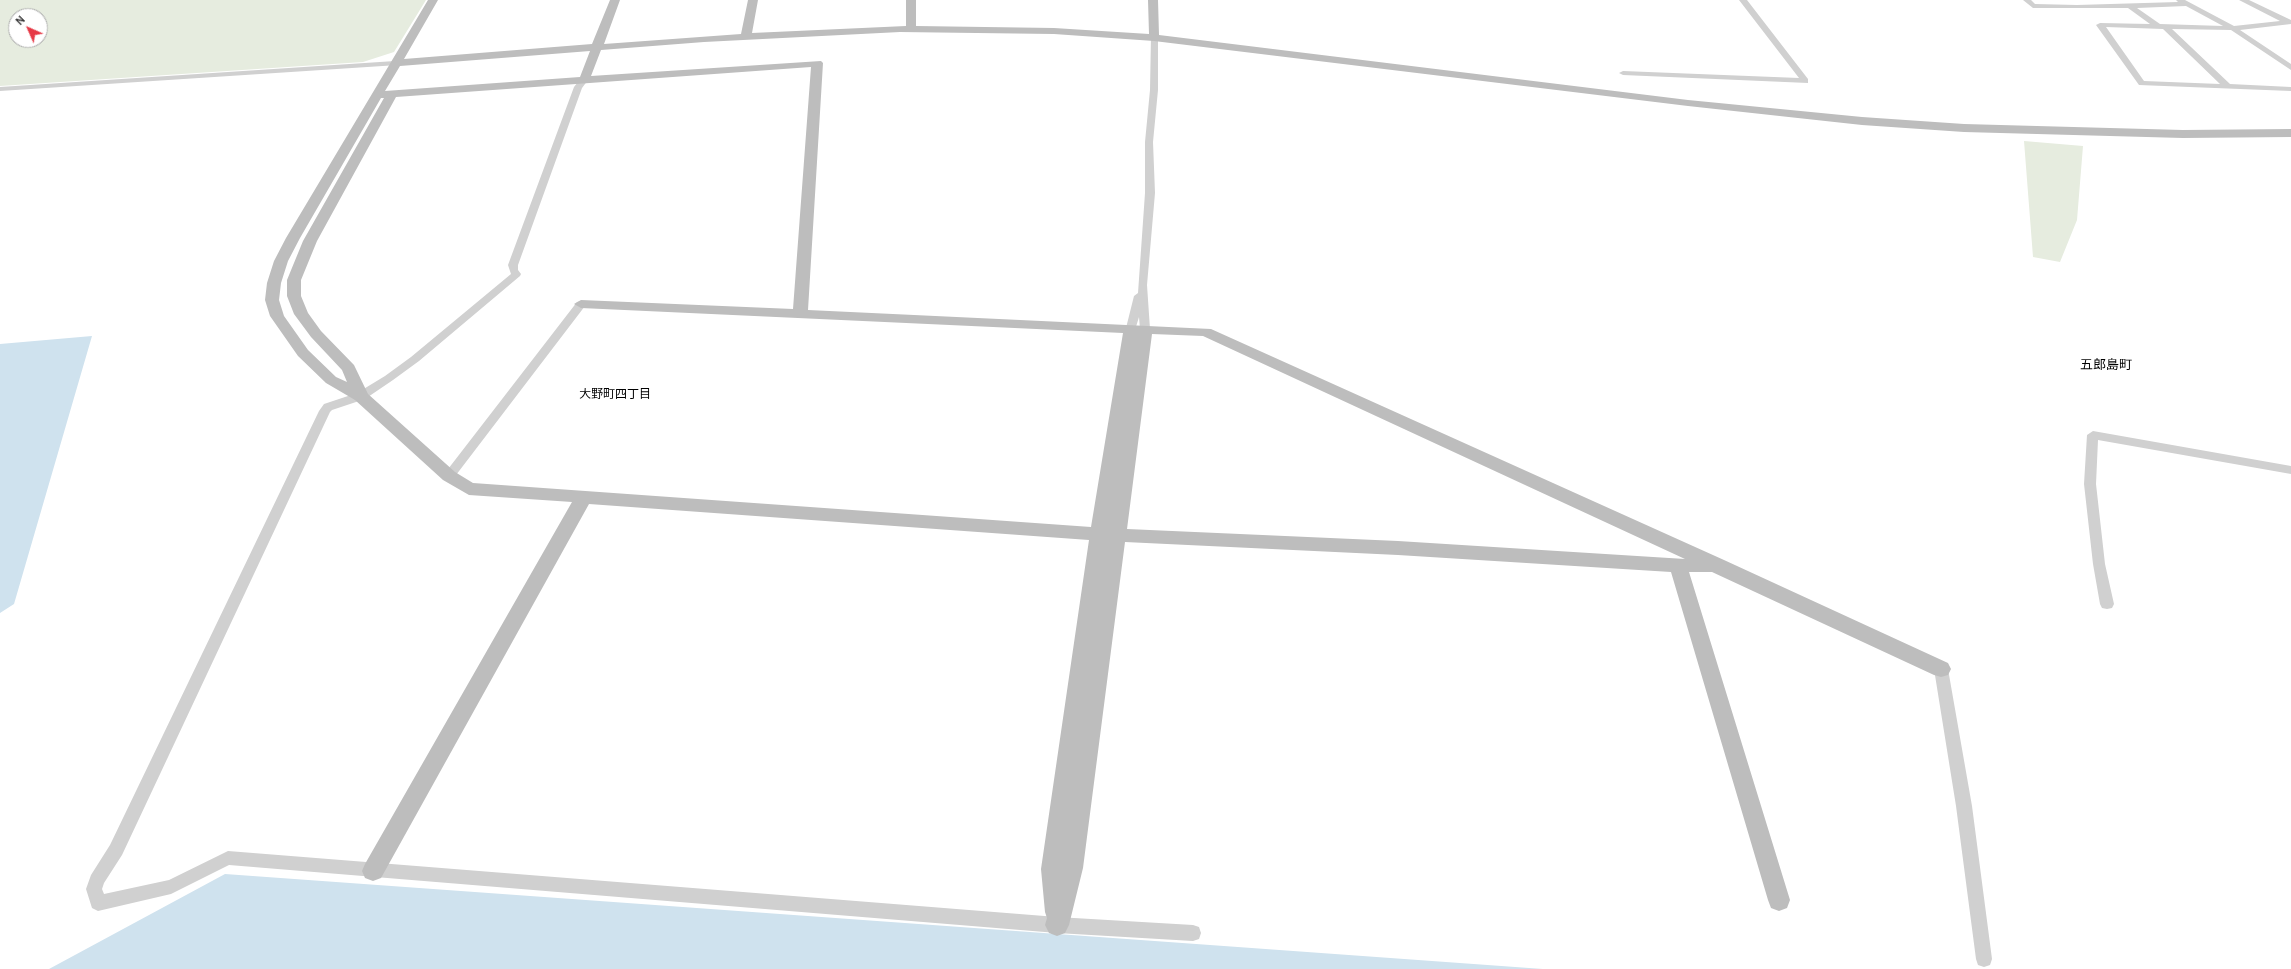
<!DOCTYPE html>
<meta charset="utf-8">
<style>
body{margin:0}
#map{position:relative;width:2291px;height:969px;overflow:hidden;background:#fff;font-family:Cabin,sans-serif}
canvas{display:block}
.north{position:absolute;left:8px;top:8px;width:40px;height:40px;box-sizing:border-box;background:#fff;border:1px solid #adadad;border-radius:50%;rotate:315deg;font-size:11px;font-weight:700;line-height:16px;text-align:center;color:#333}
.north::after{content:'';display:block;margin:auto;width:14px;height:18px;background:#e63946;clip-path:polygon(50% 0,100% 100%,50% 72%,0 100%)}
</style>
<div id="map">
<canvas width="2291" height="969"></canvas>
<div class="north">N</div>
</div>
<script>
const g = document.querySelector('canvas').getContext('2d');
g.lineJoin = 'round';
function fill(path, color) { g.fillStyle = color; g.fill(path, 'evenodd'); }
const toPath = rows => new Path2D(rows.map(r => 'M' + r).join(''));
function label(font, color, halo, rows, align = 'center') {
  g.font = font + ' Cabin,"Noto Sans JP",sans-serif'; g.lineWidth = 4; g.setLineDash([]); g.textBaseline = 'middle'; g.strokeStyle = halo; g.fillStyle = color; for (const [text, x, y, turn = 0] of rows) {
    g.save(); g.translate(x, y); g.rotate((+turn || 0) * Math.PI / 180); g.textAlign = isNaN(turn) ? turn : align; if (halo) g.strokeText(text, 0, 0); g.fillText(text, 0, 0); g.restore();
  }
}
const green = toPath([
 [0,0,426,0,394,52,363,62,0,86],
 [16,16,40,16,40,40,16,40],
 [2024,141,2083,146,2077,220,2060,262,2033,257]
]);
const water = toPath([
 [92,336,14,604,0,613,0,344],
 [225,874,1543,969,49,969]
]);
const street = toPath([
 [1739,0,1747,0,1808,79,1808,83,1623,75,1619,73,1623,71,1799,78,1739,0],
 [2023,0,2031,0,2035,4,2077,5,2178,2,2176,0,2185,0,2234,26,2280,21,2239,0,2249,0,2291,20,2291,24,2240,30,2291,64,2291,70,2231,30,2172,29,2230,84,2291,87,2291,91,2139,85,2096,25,2100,23,2150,24,2128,8,2033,8,2023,0],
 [2186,6,2223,26,2160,24,2137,8,2186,6],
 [2106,27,2163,29,2220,84,2144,81,2106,27],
 [1151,36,1158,38,1158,90,1153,142,1155,193,1147,285,1150,329,1145,332,1140,329,1139,317,1135,330,1131,331,1126,328,1134,296,1138,293,1145,193,1145,142,1150,90,1151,36],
 [395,61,398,61,398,65,0,91,0,87,395,61],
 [581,78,588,80,582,88,518,265,518,270,521,274,520,276,419,361,393,380,365,399,332,410,330,412,122,855,104,883,102,889,104,894,169,880,228,851,1057,917,1193,925,1199,927,1201,933,1199,939,1193,941,1057,933,229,865,171,894,98,911,92,908,86,889,91,875,110,845,319,411,324,404,357,393,385,376,411,357,511,274,508,265,574,87,581,78],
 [581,301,586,304,585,306,453,479,445,479,443,476,445,473,577,302,581,301],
 [2093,431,2291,466,2291,474,2098,440,2096,484,2105,564,2114,604,2112,608,2107,609,2102,608,2100,604,2093,564,2084,484,2087,435,2093,431],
 [1941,663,1946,665,1948,669,1972,806,1992,959,1990,965,1984,967,1978,965,1976,959,1956,806,1934,669,1936,665,1941,663]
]);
const secondary = toPath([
 [428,0,438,0,404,59,592,44,610,0,620,0,604,44,741,34,748,0,758,0,752,33,906,26,906,0,916,0,916,26,1054,28,1149,34,1148,0,1158,0,1159,35,1688,100,1862,117,1964,124,2183,130,2291,129,2291,137,2183,138,1964,132,1862,125,1688,106,1154,41,1054,34,900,32,704,42,601,50,591,76,821,61,823,63,808,310,1211,329,1724,560,1948,663,1951,669,1948,675,1941,677,1934,675,1712,572,1689,572,1790,900,1787,908,1779,911,1771,908,1768,900,1671,572,1398,555,1125,542,1083,868,1069,925,1065,933,1057,936,1049,933,1045,925,1047,918,1045,912,1041,869,1089,540,589,504,381,878,373,881,365,878,362,871,365,864,572,502,469,495,443,480,355,400,326,383,298,356,270,316,265,300,267,283,274,261,286,238,428,0],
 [590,51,580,77,385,91,400,66,590,51],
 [811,67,793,309,581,300,574,304,581,308,1123,333,1091,527,473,483,455,472,368,394,354,365,321,331,308,313,301,296,301,280,317,241,396,97,811,67],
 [381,98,384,98,303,241,287,280,287,296,294,314,311,337,342,370,347,382,336,377,308,350,284,316,279,300,281,283,288,261,300,238,381,98],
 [1152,334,1203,336,1685,559,1398,541,1127,529,1152,334]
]);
const neighbourhoodNames = [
 ["大野町四丁目",615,394]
];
const quarterNames = [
 ["五郎島町",2106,365]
];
fill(green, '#e6ecdf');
fill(water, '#cfe2ee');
fill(street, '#d0d0d0');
fill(secondary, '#bdbdbd');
label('12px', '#000', '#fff', neighbourhoodNames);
label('13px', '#000', '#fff', quarterNames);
</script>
